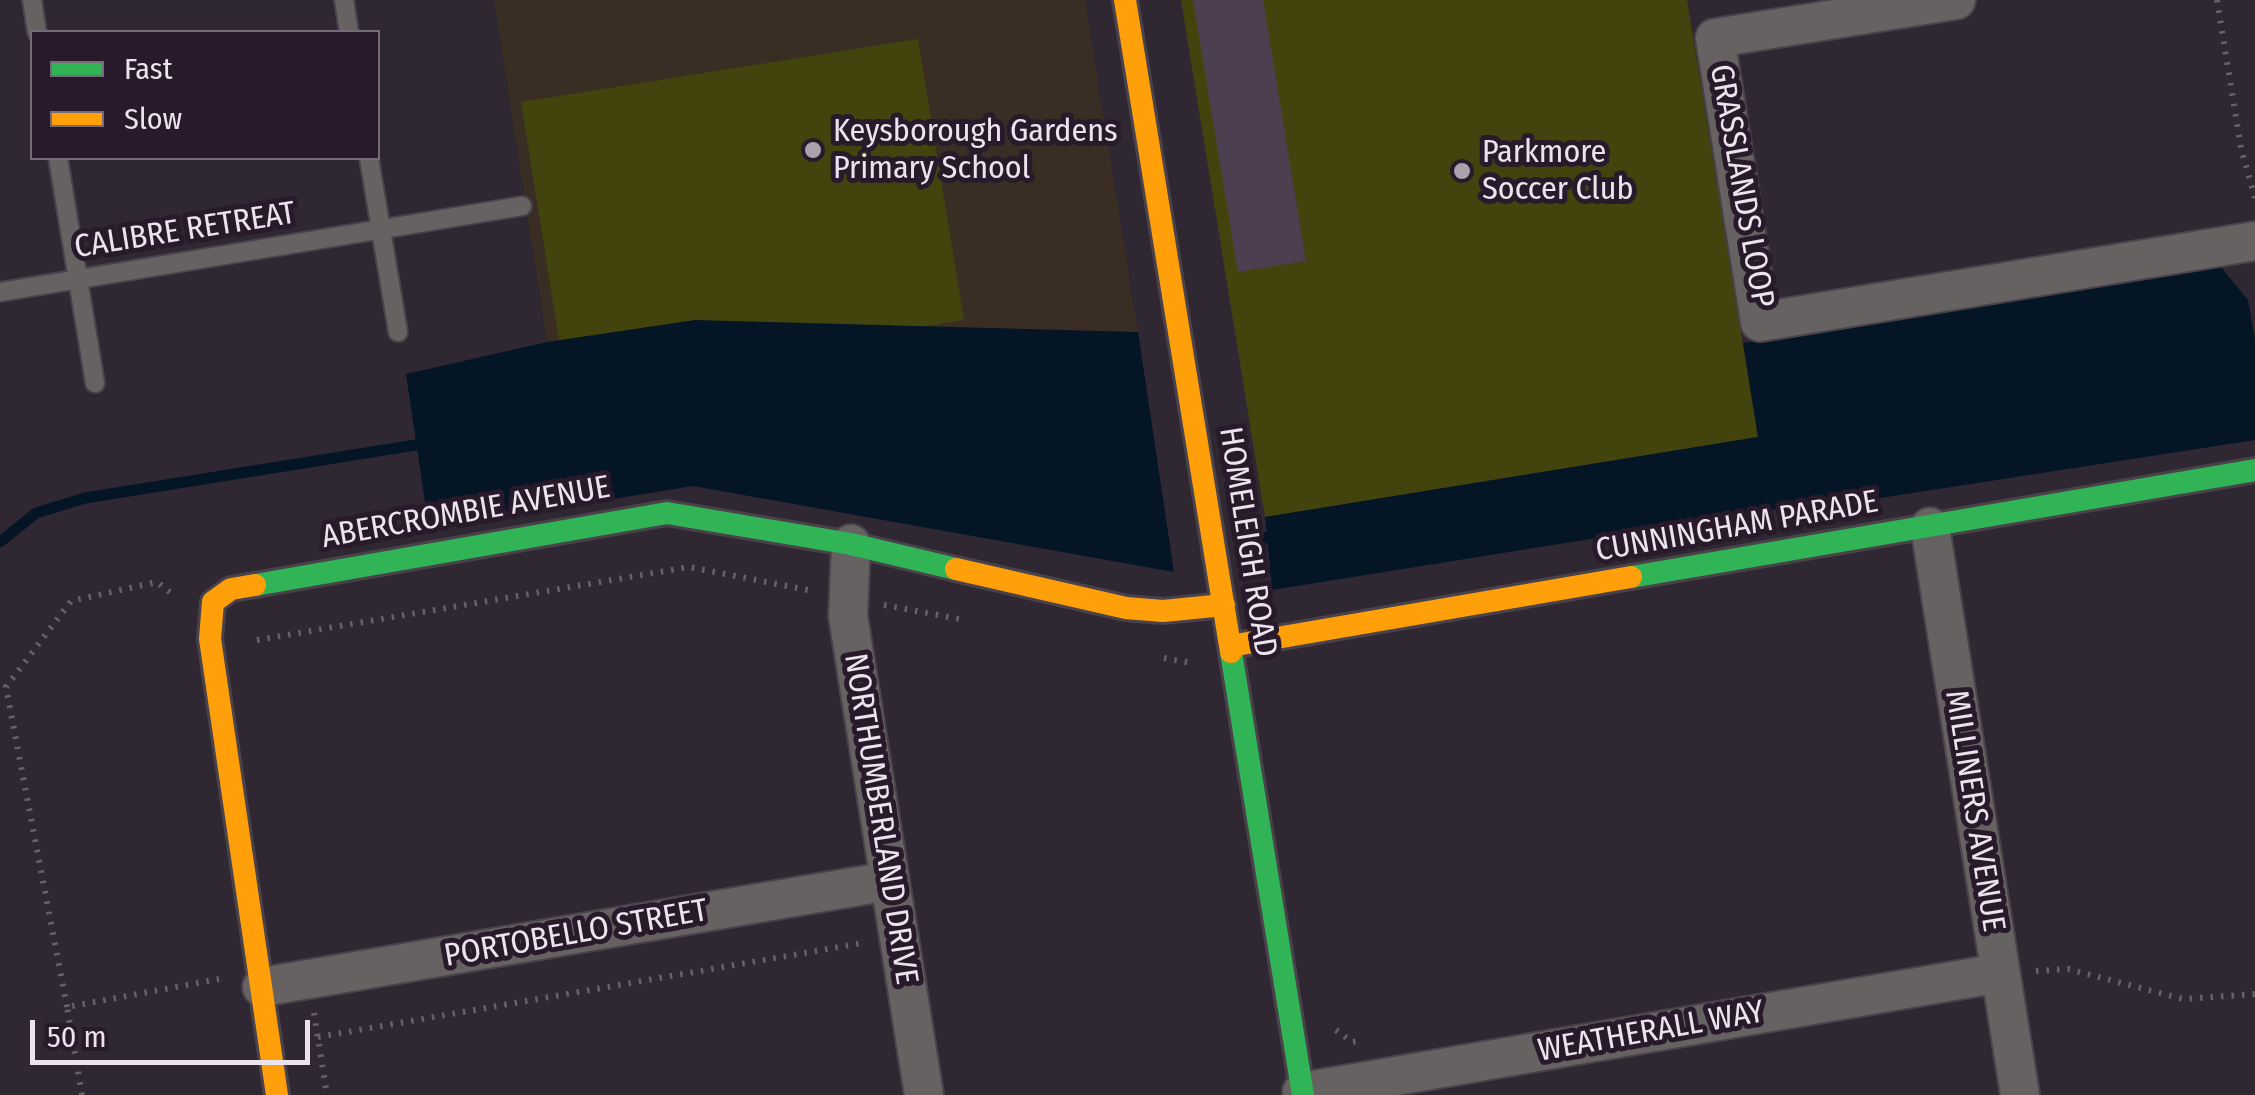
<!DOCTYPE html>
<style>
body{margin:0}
#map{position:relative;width:2255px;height:1095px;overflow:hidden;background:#2f2731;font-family:"Fira Sans Condensed",sans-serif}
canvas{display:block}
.legend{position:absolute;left:30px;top:30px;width:350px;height:130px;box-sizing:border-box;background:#281a2b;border:2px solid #776a79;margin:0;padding:12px 18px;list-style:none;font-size:30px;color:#ede3ef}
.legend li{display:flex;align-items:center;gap:20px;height:50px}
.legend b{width:50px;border:2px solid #776a79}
.scale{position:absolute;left:30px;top:1020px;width:280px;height:45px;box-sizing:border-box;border:5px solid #ede3ef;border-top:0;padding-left:12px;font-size:30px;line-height:35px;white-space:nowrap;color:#ede3ef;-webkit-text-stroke:8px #281a2b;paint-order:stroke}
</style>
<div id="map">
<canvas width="2255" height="1095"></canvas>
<ul class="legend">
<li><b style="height:12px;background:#30b455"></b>Fast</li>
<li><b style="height:12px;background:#ff9f0a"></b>Slow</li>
</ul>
<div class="scale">50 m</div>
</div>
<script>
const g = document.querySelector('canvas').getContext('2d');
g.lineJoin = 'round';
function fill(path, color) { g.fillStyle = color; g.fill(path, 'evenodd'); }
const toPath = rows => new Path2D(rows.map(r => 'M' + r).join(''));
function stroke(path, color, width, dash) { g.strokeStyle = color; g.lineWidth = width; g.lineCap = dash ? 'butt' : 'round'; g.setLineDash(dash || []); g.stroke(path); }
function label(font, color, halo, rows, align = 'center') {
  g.font = font + ' "Fira Sans Condensed",sans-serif'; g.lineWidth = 10; g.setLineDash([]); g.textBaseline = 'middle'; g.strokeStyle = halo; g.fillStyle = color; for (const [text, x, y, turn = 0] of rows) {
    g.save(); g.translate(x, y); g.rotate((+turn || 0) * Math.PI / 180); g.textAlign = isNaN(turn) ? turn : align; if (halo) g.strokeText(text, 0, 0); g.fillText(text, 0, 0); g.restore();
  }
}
const education = toPath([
 [494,0,1085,0,1138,332,929,364,695,320,547,342]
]);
const green = toPath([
 [1181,0,1687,0,1758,437,1265,517],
 [918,39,964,320,566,384,521,102]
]);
const water = toPath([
 [2221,267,2248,300,2255,339,2255,440,1848,503,1771,510,1272,590,1265,517,1758,437,1743,343],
 [695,320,1138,332,1174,572,693,486,429,529,406,374,547,342]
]);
const stream = toPath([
 [1243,536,1282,539],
 [0,542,36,513,85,498,428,443]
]);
const building = toPath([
 [1193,0,1263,0,1306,261,1238,272]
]);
const path = toPath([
 [2217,0,2241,148,2255,198],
 [884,605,965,620],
 [257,640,689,567,813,591],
 [1164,658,1191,663],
 [2036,971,2068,969,2183,999,2255,994],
 [67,1007,6,687,71,601,157,582,171,593],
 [314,1013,327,1095],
 [1336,1030,1352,1042,1360,1041],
 [318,1037,862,943],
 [82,1095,67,1007,219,979]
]);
const lane = toPath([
 [32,0,37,32],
 [344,0,349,32],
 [58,158,95,383],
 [369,158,398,332],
 [0,292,522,206]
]);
const street = toPath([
 [1956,0,1715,38,1760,322,2255,241],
 [1930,527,2020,1095],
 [851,544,848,616,924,1095],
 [262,987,889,881],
 [1302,1092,2000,973]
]);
const fast = toPath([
 [1631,577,2255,470],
 [255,585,667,513,851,544,956,569],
 [1231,652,1303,1095]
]);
const slow = toPath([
 [1125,0,1231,652],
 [956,569,1126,608,1163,611,1224,605],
 [255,585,231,589,213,602,210,639,277,1095],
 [1230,646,1631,577]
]);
const markers = [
 [813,150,10,"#aaa1ac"],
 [1462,171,10,"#aaa1ac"]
];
const poiNames = [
 ["Keysborough Gardens",833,132],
 ["Primary School",833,169],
 ["Parkmore",1482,153],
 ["Soccer Club",1482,190]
];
const streetNames = [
 ["GRASSLANDS LOOP",1741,186,80],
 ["CALIBRE RETREAT",185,231,-9],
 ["ABERCROMBIE AVENUE",466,513,-10],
 ["CUNNINGHAM PARADE",1737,527,-10],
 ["HOMELEIGH ROAD",1247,542,81],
 ["MILLINERS AVENUE",1974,811,81],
 ["NORTHUMBERLAND DRIVE",880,819,81],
 ["PORTOBELLO STREET",576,934,-10],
 ["WEATHERALL WAY",1651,1032,-10]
];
fill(education, '#3a2d23');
fill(green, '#43430e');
fill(water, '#041626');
stroke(stream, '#041626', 11);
fill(building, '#4d3f50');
stroke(lane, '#49424b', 22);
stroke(street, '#49424b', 42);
stroke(fast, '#49424b', 28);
stroke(slow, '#49424b', 28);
stroke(path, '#686266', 6, [2.5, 8]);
stroke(lane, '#676262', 18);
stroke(street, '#676262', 38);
stroke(fast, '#30b455', 22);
stroke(slow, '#ff9f0a', 22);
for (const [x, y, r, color] of markers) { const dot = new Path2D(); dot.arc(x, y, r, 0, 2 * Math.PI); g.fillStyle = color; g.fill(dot); stroke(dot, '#281a2b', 4); }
label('32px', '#ede3ef', '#281a2b', poiNames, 'left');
label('32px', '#ede3ef', '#281a2b', streetNames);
</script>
